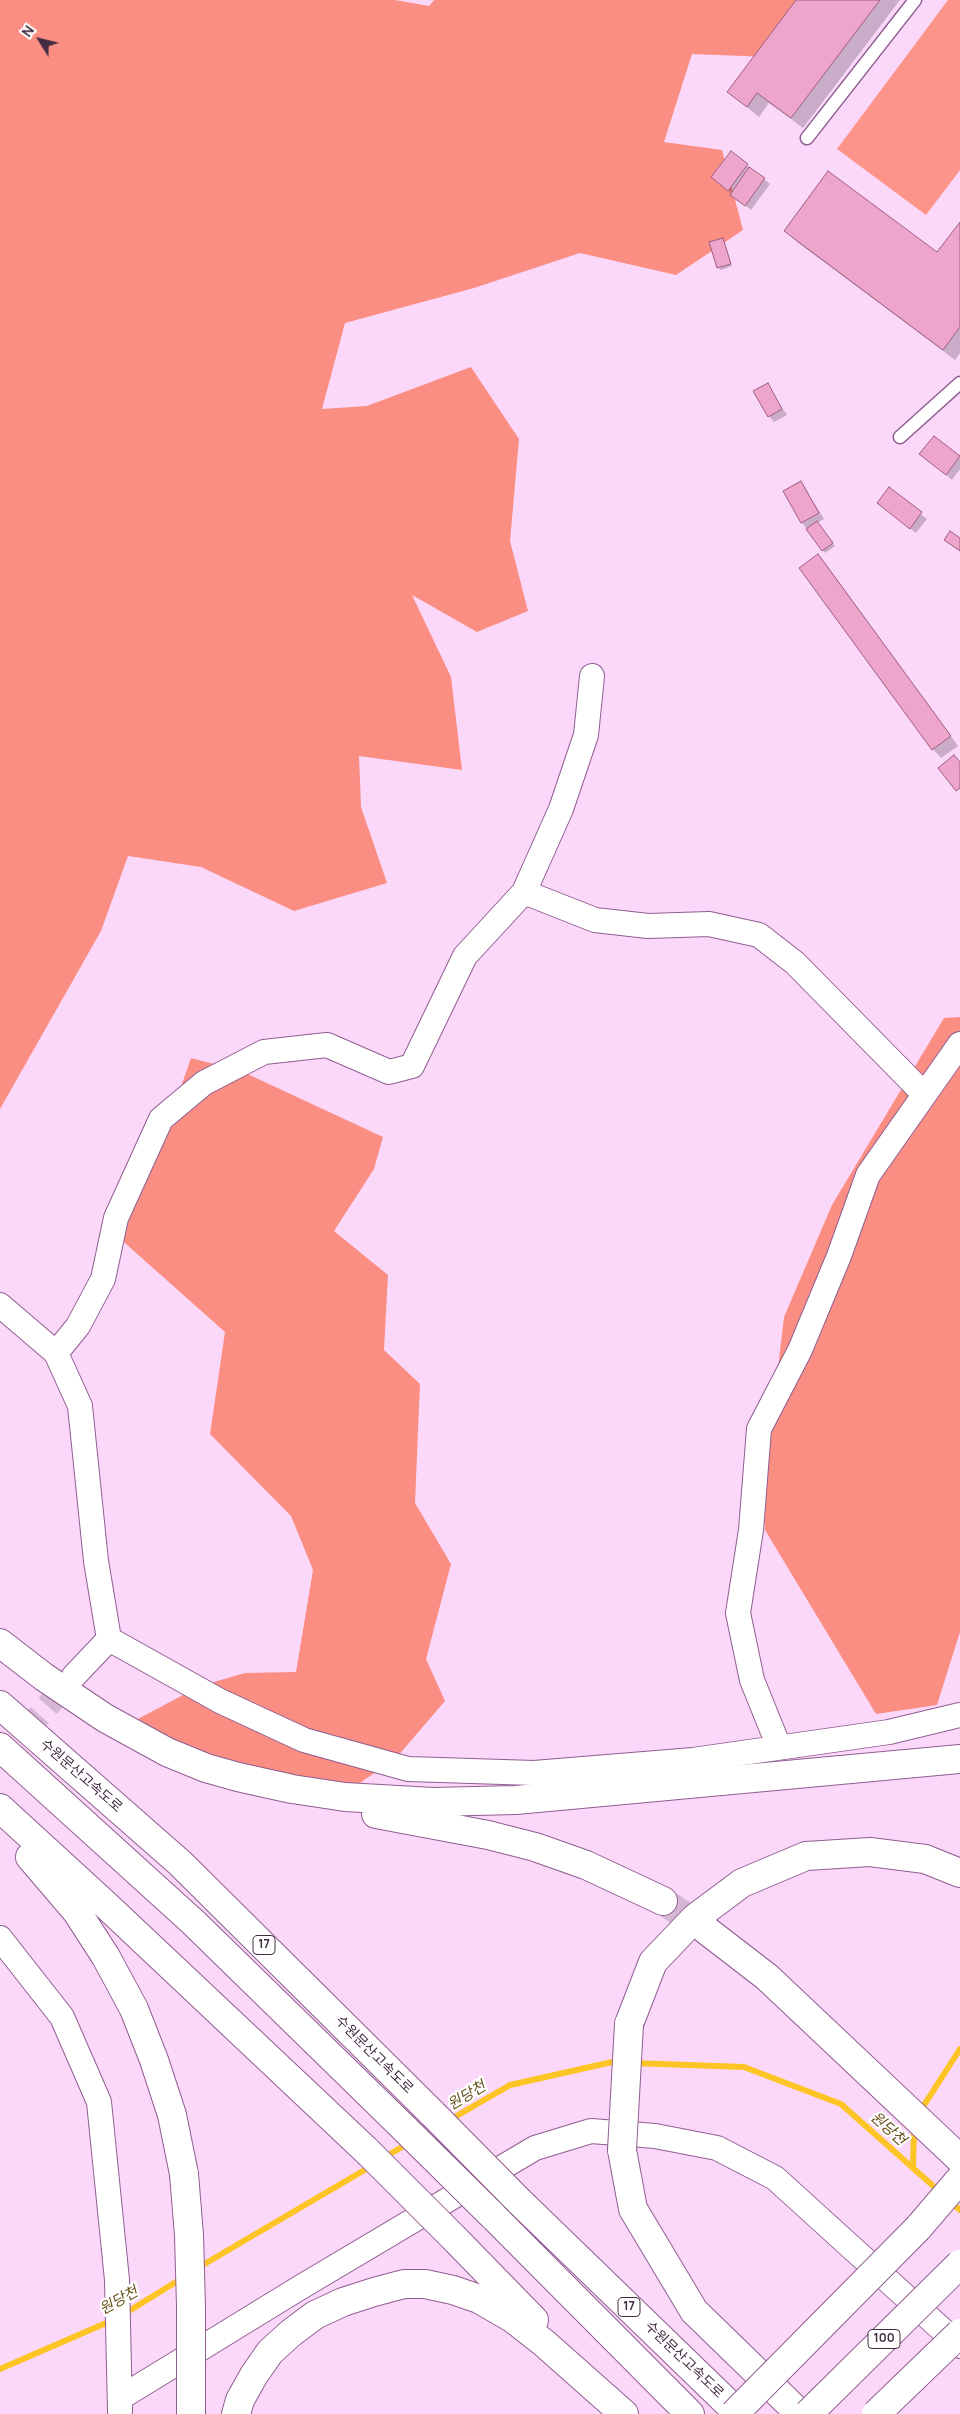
<!DOCTYPE html>
<meta charset="utf-8">
<style>
body{margin:0}
#map{position:relative;width:960px;height:2414px;overflow:hidden;background:#fbd8fa;font-family:Manrope,sans-serif}
canvas{display:block}
.north{position:absolute;left:15px;top:15px;width:50px;height:50px;-webkit-text-stroke:4px #fff;paint-order:stroke;rotate:306deg;font-size:14px;font-weight:700;line-height:20px;text-align:center;color:#432c43}
.north::after{content:'';display:block;margin:auto;width:18px;height:22px;background:#432c43;clip-path:polygon(50% 0,100% 100%,50% 72%,0 100%)}
</style>
<div id="map">
<canvas width="960" height="2414"></canvas>
<div class="north">N</div>
</div>
<script>
const g = document.querySelector('canvas').getContext('2d');
g.lineJoin = 'round';
function fill(path, color) { g.fillStyle = color; g.fill(path, 'evenodd'); }
const toPath = rows => new Path2D(rows.map(r => 'M' + r).join(''));
function stroke(path, color, width, dash) { g.strokeStyle = color; g.lineWidth = width; g.lineCap = dash ? 'butt' : 'round'; g.setLineDash(dash || []); g.stroke(path); }
function label(font, color, halo, rows, align = 'center') {
  g.font = font + ' Manrope,"Noto Sans KR",sans-serif'; g.lineWidth = 4.5; g.setLineDash([]); g.textBaseline = 'middle'; g.strokeStyle = halo; g.fillStyle = color; for (const [text, x, y, turn = 0] of rows) {
    g.save(); g.translate(x, y); g.rotate((+turn || 0) * Math.PI / 180); g.textAlign = isNaN(turn) ? turn : align; if (halo) g.strokeText(text, 0, 0); g.fillText(text, 0, 0); g.restore();
  }
}
const green = toPath([
 [948,0,960,0,960,170,926,215,837,149]
]);
const forest = toPath([
 [0,0,395,0,429,6,434,0,876,0,770,57,692,54,664,142,722,150,743,230,676,275,580,253,474,288,345,323,322,409,367,406,471,367,519,439,510,541,528,611,477,632,412,595,451,677,462,770,359,756,361,807,387,883,294,911,201,867,128,856,101,931,0,1109],
 [960,1017,960,1632,937,1705,876,1714,765,1530,764,1486,784,1317,832,1205,944,1018],
 [191,1058,241,1071,383,1137,374,1169,334,1231,388,1275,384,1350,420,1384,415,1503,451,1564,426,1659,445,1701,397,1757,353,1788,273,1776,119,1729,200,1686,245,1673,296,1672,313,1570,291,1516,210,1434,225,1332,117,1236,159,1150]
]);
const shadow = toPath([
 [797,0,900,0,803,128,769,103,759,117,728,92],
 [731,153,770,184,751,210,712,177],
 [960,224,960,353,955,360,797,242,785,230,937,254],
 [722,239,732,266,721,270,718,267],
 [767,385,787,415,774,422,769,416],
 [934,437,960,457,960,469,952,480,921,454],
 [801,482,824,519,817,523,835,546,825,553,802,523,784,492],
 [889,489,927,519,916,533,878,503],
 [818,556,826,564,958,746,941,758,933,749]
]);
const stream = toPath([
 [633,2063,744,2067,841,2104,940,2192],
 [919,2113,960,2049],
 [448,2121,510,2085,612,2062,621,2062],
 [383,2158,409,2143],
 [913,2168,914,2127],
 [950,2201,960,2210],
 [196,2269,373,2165],
 [124,2314,184,2277],
 [0,2369,113,2320]
]);
const building = toPath([
 [796,0,880,0,791,118,757,93,747,107,727,92,796,0],
 [731,151,748,164,728,191,711,177,731,151],
 [749,167,765,178,745,206,730,195,749,167],
 [828,171,937,252,960,222,960,327,943,350,784,231,828,171],
 [723,238,731,264,717,268,709,242,723,238],
 [768,383,782,409,768,417,753,391,768,383],
 [934,436,960,456,946,475,919,454,934,436],
 [801,481,819,513,801,523,783,491,801,481],
 [889,487,922,512,910,529,877,503,889,487],
 [817,521,833,543,822,551,806,529,817,521],
 [950,531,960,538,960,551,944,540,950,531],
 [818,554,951,736,932,750,799,568,818,554],
 [954,755,960,762,960,788,956,791,938,768,954,755]
]);
const streetTunnel = toPath([
 [0,1760,74,1676]
]);
const highwayTunnel = toPath([
 [663,1901,706,1930]
]);
const lane = toPath([
 [807,138,915,0],
 [900,437,960,383]
]);
const street = toPath([
 [524,892,595,920,648,926,709,924,759,935,795,963,924,1094],
 [0,1305,56,1353,80,1406,96,1561,109,1639],
 [56,1353,78,1326,103,1279,116,1218,161,1119,204,1083,264,1052,327,1045,389,1072,412,1066,465,956,524,892,561,809,586,735,592,676],
 [74,1676,109,1639,220,1701,304,1740,408,1769,534,1773,693,1760,889,1732,960,1715],
 [779,1747,752,1680,738,1613,751,1530,759,1429,800,1350,839,1256,868,1175,960,1044],
 [0,1938,62,2017,99,2102,117,2280,120,2411],
 [120,2398,301,2287,535,2148,591,2131,655,2136,717,2148,775,2178,960,2346]
]);
const highway = toPath([
 [0,1643,44,1677,105,1718,167,1752,206,1768,238,1777,292,1789,345,1797,433,1802,516,1800,960,1759],
 [0,1705,180,1863,433,2114],
 [0,1747,193,1922,406,2130],
 [0,1808,108,1907,368,2152],
 [376,1814,488,1835,535,1847,586,1865,663,1901],
 [30,1857,77,1912,106,1957,134,2009,154,2060,172,2115,184,2174],
 [706,1930,767,1977,960,2159],
 [629,2024,653,1962,695,1918,742,1883,806,1856,870,1852,925,1859,960,1873],
 [622,2150,633,2209,694,2311,800,2414],
 [519,2201,739,2414],
 [493,2216,690,2414],
 [918,2228,960,2179],
 [455,2239,534,2320],
 [236,2414,240,2400,254,2375,270,2352,291,2333,315,2315,343,2302,374,2292,404,2284,425,2284,453,2290,479,2299,512,2318,544,2343,624,2414]
]);
const highwayBridge = toPath([
 [433,2114,519,2201],
 [406,2130,493,2216],
 [622,2150,629,2024],
 [368,2152,455,2239],
 [184,2174,189,2235,191,2306,191,2414],
 [734,2414,918,2228],
 [808,2414,960,2264],
 [876,2414,960,2333]
]);
const shields = [
 [264,1945,22],
 [629,2307,22],
 [884,2339,32]
];
const shieldNames = [
 ["17",264,1945],
 ["17",629,2307],
 ["100",884,2339]
];
const streetNames = [
 ["수원문산고속도로",81,1776,41],
 ["수원문산고속도로",374,2055,45],
 ["수원문산고속도로",684,2360,44]
];
const waterNames = [
 ["원당천",467,2096,-31],
 ["원당천",888,2129,42],
 ["원당천",119,2301,-29]
];
fill(green, '#fc948a');
fill(forest, '#fa8e83');
fill(shadow, '#0003');
stroke(stream, '#fdc425', 6);
fill(building, '#eda5cb');
stroke(building, '#9f5d81', 1);
stroke(streetTunnel, '#d6b6d5', 24, [24, 12]);
stroke(highwayTunnel, '#d6b6d5', 28, [28, 14]);
stroke(lane, '#905d91', 15);
stroke(street, '#905d91', 26);
stroke(highway, '#905d91', 30);
stroke(lane, '#fff', 12);
stroke(street, '#fff', 24);
stroke(highway, '#fff', 28);
stroke(highwayBridge, '#905d91', 30, []);
stroke(highwayBridge, '#fff', 28);
for (const [x, y, w] of shields) { const box = new Path2D(); box.roundRect(x - w / 2, y - 9.5, w, 19, 4); g.fillStyle = '#fff'; g.fill(box); stroke(box, '#432c43', 1); }
label('bold 12px', '#432c43', null, shieldNames);
label('14px', '#432c43', '#fff', streetNames);
label('italic 15px', '#685119', '#fff', waterNames);
</script>
